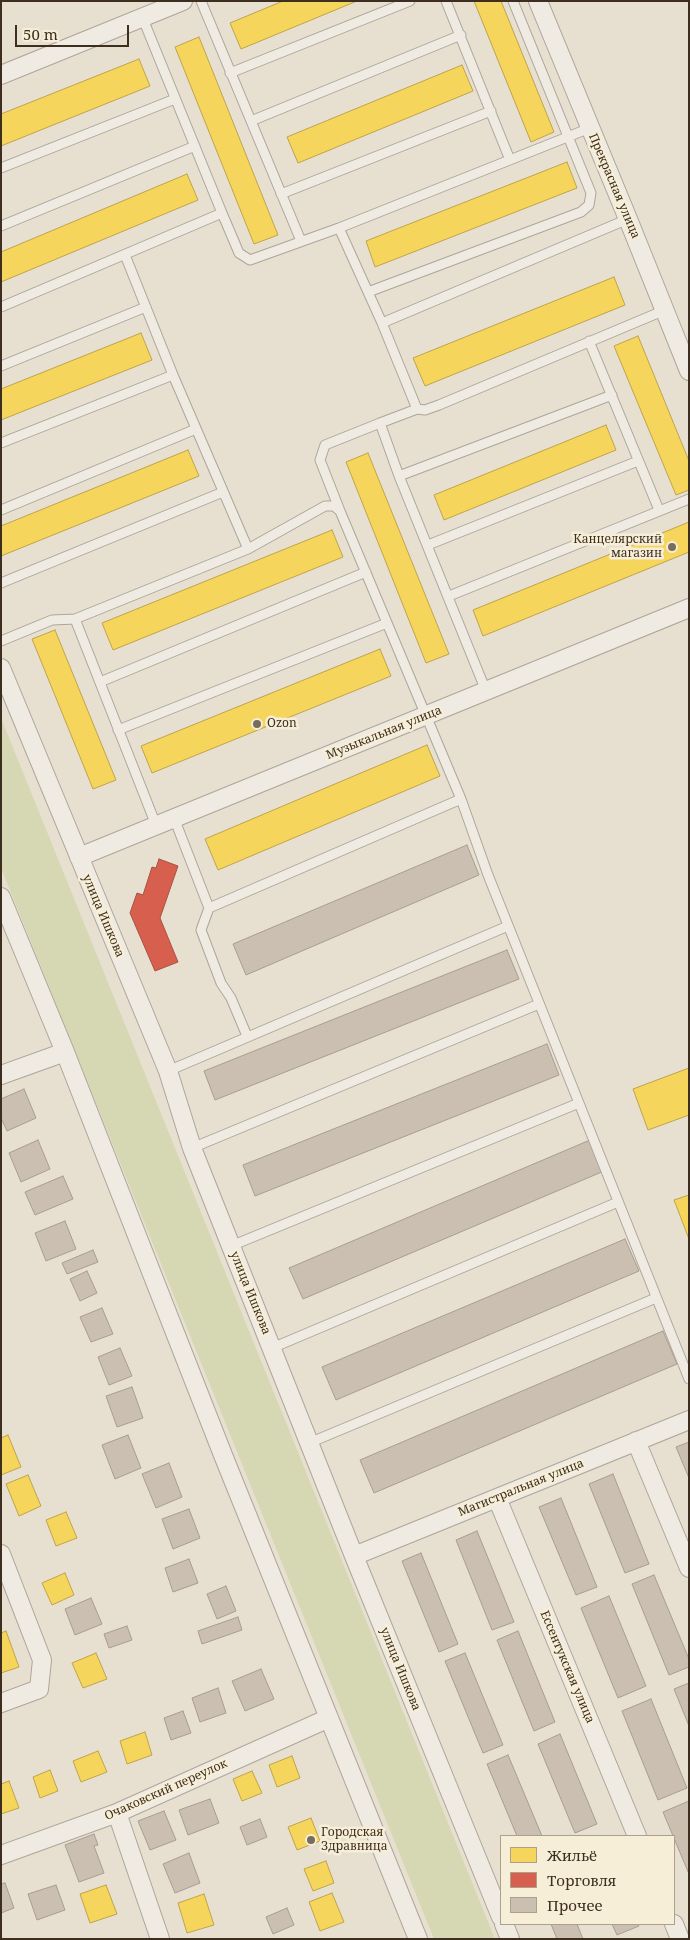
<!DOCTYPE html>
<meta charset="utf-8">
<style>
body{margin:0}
#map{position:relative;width:690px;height:1940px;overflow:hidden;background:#e7e0d1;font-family:"Noto Serif",serif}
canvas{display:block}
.frame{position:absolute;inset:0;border:2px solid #3d2e20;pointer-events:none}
.legend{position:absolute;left:500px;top:1835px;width:175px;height:90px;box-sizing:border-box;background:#f7eed8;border:1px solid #ada18e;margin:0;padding:6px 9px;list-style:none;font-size:15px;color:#3d2e20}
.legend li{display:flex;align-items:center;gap:10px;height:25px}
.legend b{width:25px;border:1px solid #ada18e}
.scale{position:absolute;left:15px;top:25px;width:114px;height:22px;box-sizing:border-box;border:2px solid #3d2e20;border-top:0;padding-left:6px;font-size:15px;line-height:18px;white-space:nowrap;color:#3d2e20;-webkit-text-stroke:4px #f7eed8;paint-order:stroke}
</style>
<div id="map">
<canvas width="690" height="1940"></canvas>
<div class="frame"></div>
<ul class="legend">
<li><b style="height:14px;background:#f6d55c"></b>Жильё</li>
<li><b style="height:14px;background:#d6604d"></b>Торговля</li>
<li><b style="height:14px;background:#cbbfb2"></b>Прочее</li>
</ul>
<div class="scale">50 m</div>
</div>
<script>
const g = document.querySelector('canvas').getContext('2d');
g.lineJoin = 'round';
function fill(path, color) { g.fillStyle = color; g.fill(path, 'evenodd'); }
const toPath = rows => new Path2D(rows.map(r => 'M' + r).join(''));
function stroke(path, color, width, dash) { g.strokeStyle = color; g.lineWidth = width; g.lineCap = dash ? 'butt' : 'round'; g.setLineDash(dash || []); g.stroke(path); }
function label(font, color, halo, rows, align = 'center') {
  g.font = font + ' "Noto Serif",serif'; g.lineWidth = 5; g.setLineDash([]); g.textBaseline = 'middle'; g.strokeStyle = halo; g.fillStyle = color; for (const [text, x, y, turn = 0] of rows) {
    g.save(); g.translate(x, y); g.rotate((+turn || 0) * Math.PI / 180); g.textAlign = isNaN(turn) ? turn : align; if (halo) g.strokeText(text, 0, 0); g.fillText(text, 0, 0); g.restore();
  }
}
const green = toPath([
 [1,718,495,1939,434,1939,1,868]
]);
const homes = toPath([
 [283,1,357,1,241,49,230,23,283,1],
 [474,1,501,1,554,132,531,142,474,1],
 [199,37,278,235,254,244,175,47,199,37],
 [139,59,150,86,1,146,1,114,139,59],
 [462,65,473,91,298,163,287,137,462,65],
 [567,162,577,188,375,267,366,241,567,162],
 [187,174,198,200,1,282,1,252,187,174],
 [614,277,625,305,425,386,413,358,614,277],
 [141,333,152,360,1,420,1,389,141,333],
 [638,336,689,461,689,490,676,495,614,346,638,336],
 [606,425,616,450,444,520,434,495,606,425],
 [188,450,199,476,1,556,1,526,188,450],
 [368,453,449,654,426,663,346,462,368,453],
 [689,522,689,552,483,636,473,610,689,522],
 [332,530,343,557,113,650,102,623,332,530],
 [55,630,116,780,93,789,32,639,55,630],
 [380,649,391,676,152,773,141,746,380,649],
 [427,745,440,776,218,870,205,839,427,745],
 [689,1068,689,1115,648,1130,633,1089,689,1068],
 [689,1195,689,1239,674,1200,689,1195],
 [8,1435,21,1467,1,1475,1,1438,8,1435],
 [28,1475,41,1506,19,1516,6,1484,28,1475],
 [66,1512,77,1538,56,1546,46,1520,66,1512],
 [65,1573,74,1595,52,1605,42,1583,65,1573],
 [6,1631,19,1667,1,1673,1,1633,6,1631],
 [96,1653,107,1679,83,1688,72,1663,96,1653],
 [145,1732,152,1755,127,1764,120,1741,145,1732],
 [98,1751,107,1772,81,1782,73,1761,98,1751],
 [292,1756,300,1778,277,1787,269,1765,292,1756],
 [50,1770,58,1791,40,1798,33,1777,50,1770],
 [252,1771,262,1793,242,1801,233,1779,252,1771],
 [9,1781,19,1808,1,1814,1,1784,9,1781],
 [311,1818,320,1841,297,1850,288,1827,311,1818],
 [326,1861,334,1883,313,1891,304,1869,326,1861],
 [106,1885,117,1914,90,1923,80,1894,106,1885],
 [332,1893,344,1922,320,1931,309,1902,332,1893],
 [204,1894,214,1925,187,1933,178,1903,204,1894]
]);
const shops = toPath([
 [159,859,178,866,160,918,178,962,155,971,130,913,137,893,143,895,152,867,156,868,159,859]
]);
const building = toPath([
 [467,845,479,875,246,975,233,944,467,845],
 [507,950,519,979,215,1100,204,1071,507,950],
 [547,1044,559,1075,255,1196,243,1165,547,1044],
 [24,1089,36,1118,7,1131,1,1118,1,1099,24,1089],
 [38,1140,50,1169,21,1182,9,1153,38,1140],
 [590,1140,604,1171,303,1299,289,1268,590,1140],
 [63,1176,73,1199,35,1215,25,1192,63,1176],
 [65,1221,76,1249,46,1261,35,1233,65,1221],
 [625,1239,639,1271,336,1400,322,1367,625,1239],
 [93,1250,98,1262,67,1274,62,1263,93,1250],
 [87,1271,97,1293,80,1301,70,1279,87,1271],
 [102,1308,113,1334,91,1342,80,1317,102,1308],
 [663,1331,677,1364,374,1493,360,1460,663,1331],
 [120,1348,132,1376,109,1385,98,1357,120,1348],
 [132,1387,143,1418,117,1427,106,1396,132,1387],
 [128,1435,141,1468,115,1479,102,1445,128,1435],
 [689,1442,689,1478,676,1447,689,1442],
 [169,1463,182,1497,156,1508,142,1474,169,1463],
 [613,1474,649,1564,625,1573,589,1484,613,1474],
 [561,1498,597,1587,576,1595,539,1507,561,1498],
 [189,1509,200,1538,173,1549,162,1519,189,1509],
 [477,1531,514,1622,492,1630,456,1540,477,1531],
 [421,1553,458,1644,439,1652,402,1561,421,1553],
 [189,1559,198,1583,173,1592,165,1568,189,1559],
 [654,1575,689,1659,689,1667,669,1675,632,1584,654,1575],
 [226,1586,236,1611,217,1619,207,1594,226,1586],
 [609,1596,646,1686,618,1698,581,1608,609,1596],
 [91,1598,102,1624,75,1635,65,1609,91,1598],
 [238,1617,242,1630,202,1644,198,1631,238,1617],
 [127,1626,132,1640,109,1648,104,1634,127,1626],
 [518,1631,555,1722,534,1731,497,1640,518,1631],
 [465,1653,503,1745,483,1753,445,1661,465,1653],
 [261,1669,274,1699,245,1711,232,1681,261,1669],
 [689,1683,689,1726,674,1689,689,1683],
 [218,1688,226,1713,200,1722,192,1698,218,1688],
 [651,1699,687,1788,658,1800,622,1711,651,1699],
 [183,1711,191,1733,171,1740,164,1718,183,1711],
 [560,1734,597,1824,575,1833,538,1744,560,1734],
 [508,1755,542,1836,517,1836,487,1764,508,1755],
 [210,1799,219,1823,188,1835,179,1810,210,1799],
 [689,1801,689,1874,663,1812,689,1801],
 [164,1811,176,1840,150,1850,138,1821,164,1811],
 [260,1819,267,1837,247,1845,240,1827,260,1819],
 [94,1834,98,1845,94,1846,104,1873,79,1882,65,1845,94,1834],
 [189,1853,200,1883,175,1893,163,1864,189,1853],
 [5,1883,14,1908,1,1913,1,1884,5,1883],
 [56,1885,65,1910,37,1920,28,1894,56,1885],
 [287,1908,294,1925,273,1934,266,1917,287,1908],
 [551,1924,577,1924,583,1939,557,1939,551,1924],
 [612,1924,638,1924,639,1926,617,1935,612,1924]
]);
const lane = toPath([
 [201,1,301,241],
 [446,1,510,160],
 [230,73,410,1],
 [251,121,461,35],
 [1,168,175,99],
 [281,194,491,111],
 [222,213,239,253,250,260,339,228,590,128],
 [1,226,195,146],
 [339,228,382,323,417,409,425,410,439,405,665,310],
 [125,255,173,375,248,549],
 [368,292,581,212,589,205,591,193,513,1],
 [1,307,222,213,143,19],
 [382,323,628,219],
 [589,341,659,510],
 [1,366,146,307],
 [417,409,380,423,399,476,486,691],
 [1,443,173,375],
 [399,476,612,395],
 [1,510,196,429],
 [340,511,320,460,325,445,380,423],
 [428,545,638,461],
 [1,583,223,492],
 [449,596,689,499],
 [75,619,156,825],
 [1,641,52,620,75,619,248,549,325,506,334,506,340,511,461,799,209,908],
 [100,682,366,572],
 [118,730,387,623],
 [461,799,488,875,689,1379],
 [174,818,209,908,201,930,221,983,231,998,247,1036],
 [168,1071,508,926],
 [192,1148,539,1004],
 [231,1246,579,1103],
 [272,1348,618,1202],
 [309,1443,656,1298]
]);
const street = toPath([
 [538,1,628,219,689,371],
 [1,75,183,1],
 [1,668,168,1071,192,1148,354,1556,501,1917],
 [79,857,689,608],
 [1,897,65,1052,223,1455,418,1939],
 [1,1075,65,1052],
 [636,1441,689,1568],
 [497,1498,637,1836],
 [1,1554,42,1660,39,1689,1,1703],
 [354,1556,689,1420],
 [117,1813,160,1939],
 [1,1855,117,1813,329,1718],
 [504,1924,510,1939],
 [674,1924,680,1939]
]);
const markers = [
 [672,547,5,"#786c5e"],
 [257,724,5,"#786c5e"],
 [311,1840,5,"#786c5e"]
];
const streetNames = [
 ["Прекрасная улица",614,186,67],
 ["Музыкальная улица",384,733,-22],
 ["улица Ишкова",103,916,67],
 ["улица Ишкова",250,1293,68],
 ["Магистральная улица",521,1488,-22],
 ["Ессентукская улица",567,1667,67],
 ["улица Ишкова",400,1669,68],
 ["Очаковский переулок",166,1790,-24]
];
const poiNames = [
 ["Канцелярский",662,540,"right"],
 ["магазин",662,554,"right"],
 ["Ozon",267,724],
 ["Городская",321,1833],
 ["Здравница",321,1847]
];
fill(green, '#d6d7b3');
fill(homes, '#f6d55c');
stroke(homes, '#bea34a', 1);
fill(shops, '#d6604d');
stroke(shops, '#a85140', 1);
fill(building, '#cbbfb2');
stroke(building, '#a89c90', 1);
stroke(lane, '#ada599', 11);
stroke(street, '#ada599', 20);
stroke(lane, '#efebe3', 9);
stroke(street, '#efebe3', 18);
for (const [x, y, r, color] of markers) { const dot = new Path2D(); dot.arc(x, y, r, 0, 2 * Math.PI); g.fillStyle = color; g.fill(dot); stroke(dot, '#f7eed8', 2); }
label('12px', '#3d2e20', '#f7eed8', streetNames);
label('12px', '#3d2e20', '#f7eed8', poiNames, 'left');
</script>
